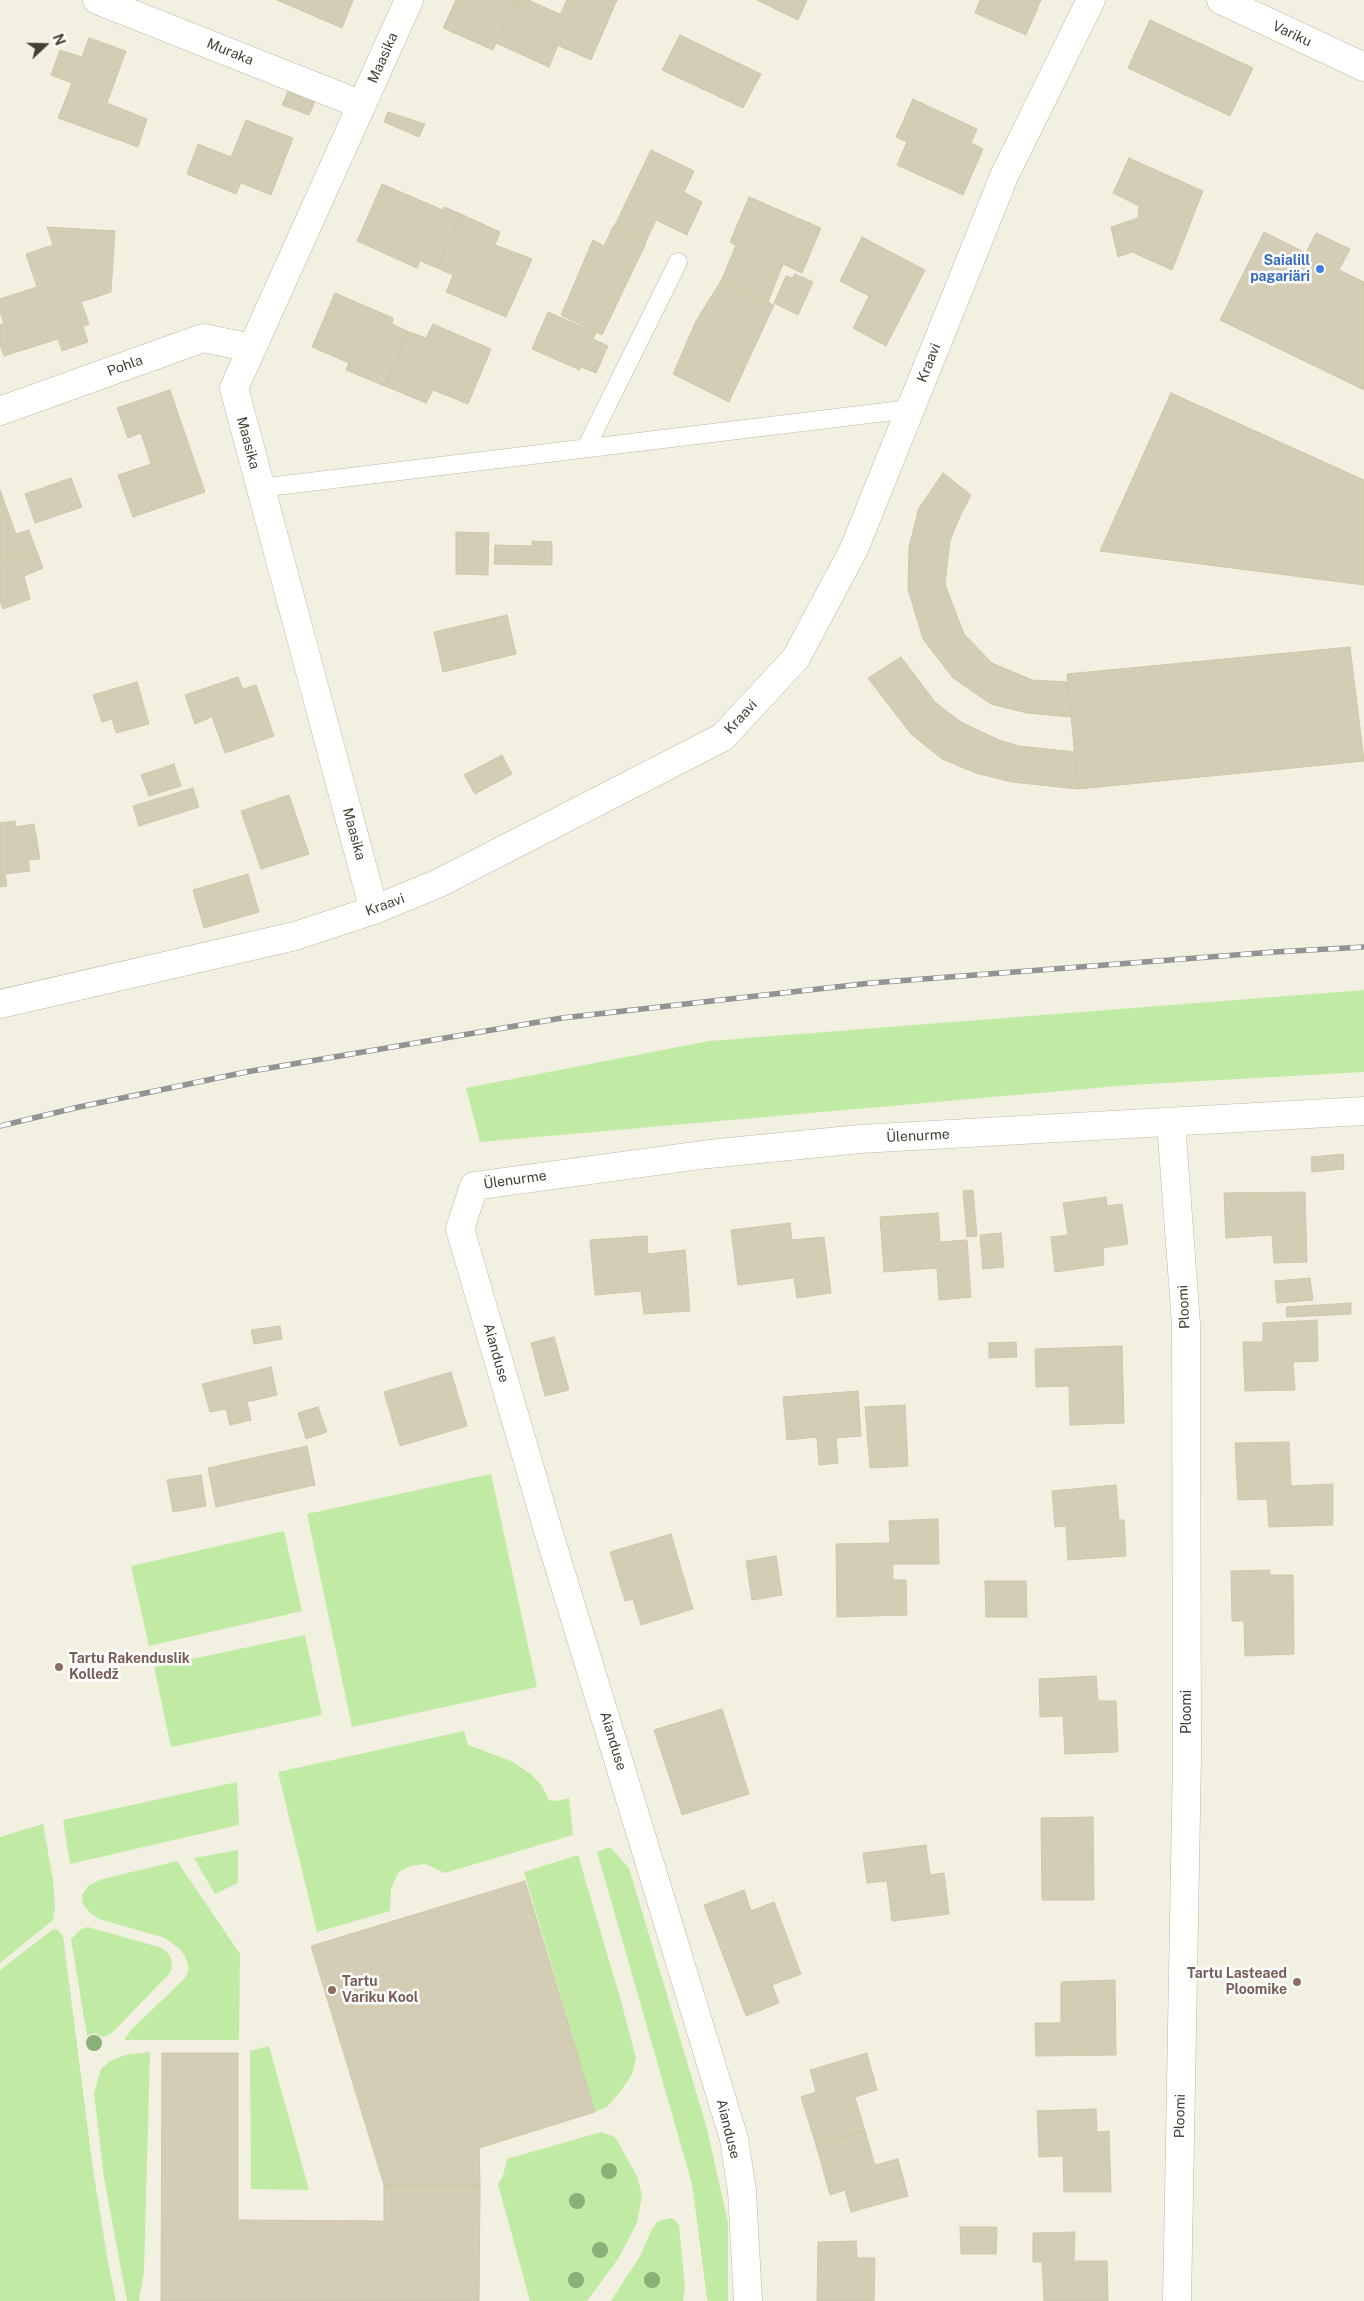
<!DOCTYPE html>
<meta charset="utf-8">
<style>
body{margin:0}
#map{position:relative;width:1364px;height:2301px;overflow:hidden;background:#f2f0e1;font-family:"Public Sans",sans-serif}
canvas{display:block}
.north{position:absolute;left:20px;top:20px;width:50px;height:50px;-webkit-text-stroke:4px #fff;paint-order:stroke;rotate:69deg;font-size:14px;font-weight:700;line-height:20px;text-align:center;color:#443f31}
.north::after{content:'';display:block;margin:auto;width:18px;height:22px;background:#443f31;clip-path:polygon(50% 0,100% 100%,50% 72%,0 100%)}
</style>
<div id="map">
<canvas width="1364" height="2301"></canvas>
<div class="north">N</div>
</div>
<script>
const g = document.querySelector('canvas').getContext('2d');
g.lineJoin = 'round';
function fill(path, color) { g.fillStyle = color; g.fill(path, 'evenodd'); }
const toPath = rows => new Path2D(rows.map(r => 'M' + r).join(''));
function stroke(path, color, width, dash) { g.strokeStyle = color; g.lineWidth = width; g.lineCap = dash ? 'butt' : 'round'; g.setLineDash(dash || []); g.stroke(path); }
function label(font, color, halo, rows, align = 'center') {
  g.font = font + ' "Public Sans",sans-serif'; g.lineWidth = 5; g.setLineDash([]); g.textBaseline = 'middle'; g.strokeStyle = halo; g.fillStyle = color; for (const [text, x, y, turn = 0] of rows) {
    g.save(); g.translate(x, y); g.rotate((+turn || 0) * Math.PI / 180); g.textAlign = isNaN(turn) ? turn : align; if (halo) g.strokeText(text, 0, 0); g.fillText(text, 0, 0); g.restore();
  }
}
const green = toPath([
 [1364,990,1364,1072,1130,1085,480,1142,466,1088,709,1041],
 [491,1474,537,1687,352,1727,307,1514],
 [284,1531,302,1611,149,1646,131,1566],
 [305,1635,322,1715,171,1747,154,1667],
 [464,1731,468,1745,511,1761,531,1774,542,1786,549,1800,557,1801,569,1798,573,1835,445,1873,425,1864,411,1866,399,1872,394,1881,391,1890,390,1911,317,1932,278,1772],
 [237,1782,239,1825,70,1864,63,1820],
 [43,1824,53,1880,55,1907,53,1920,0,1963,0,1837],
 [610,1847,629,1868,706,2125,728,2222,728,2301,708,2301,707,2298,692,2184,597,1852],
 [238,1850,238,1883,215,1894,194,1858],
 [578,1855,621,2001,636,2058,632,2074,623,2088,607,2107,595,2112,524,1872],
 [177,1861,240,1954,239,2040,124,2040,131,2030,185,1978,189,1969,186,1959,181,1950,165,1938,99,1919,90,1913,83,1904,82,1895,88,1886,99,1880],
 [88,1927,159,1947,167,1952,171,1958,172,1968,169,1974,112,2033,103,2037,94,2033,87,2036,71,1939,81,1929],
 [57,1929,63,1936,93,2169,108,2262,116,2301,0,2301,0,1970,52,1930],
 [269,2046,309,2190,251,2189,250,2051],
 [150,2052,144,2271,139,2301,127,2301,104,2178,94,2093,101,2069,110,2061,125,2055],
 [601,2132,615,2137,637,2176,642,2195,637,2223,618,2259,587,2301,530,2301,498,2184,503,2176,507,2159],
 [670,2218,675,2220,679,2225,685,2288,683,2301,611,2301,640,2256,652,2229,657,2222]
]);
const building = toPath([
 [277,0,353,0,342,28,277,0],
 [456,0,515,0,493,50,443,28,456,0],
 [515,0,528,0,560,14,548,41,558,45,549,67,496,43,515,0],
 [567,0,617,0,591,60,548,41,567,0],
 [757,0,807,0,798,20,757,0],
 [980,0,1041,0,1026,35,975,13,980,0],
 [1150,20,1253,68,1230,116,1128,68,1150,20],
 [680,35,761,74,743,108,662,70,680,35],
 [89,38,126,51,107,103,147,119,138,147,58,118,72,83,51,75,60,50,82,57,89,38],
 [289,89,316,99,309,115,282,105,289,89],
 [913,99,977,129,971,143,983,149,963,195,897,165,907,142,896,137,913,99],
 [388,112,425,124,419,137,384,122,388,112],
 [246,120,293,138,271,195,241,183,236,194,187,174,198,144,231,157,246,120],
 [651,150,694,171,684,192,702,202,687,235,656,220,645,243,614,227,651,150],
 [1129,158,1203,191,1172,270,1132,252,1118,257,1111,227,1138,218,1139,206,1113,193,1129,158],
 [382,184,443,210,444,207,461,214,437,268,420,261,417,268,357,241,382,184],
 [749,197,821,228,802,273,783,264,768,302,722,279,736,245,730,242,749,197],
 [461,214,500,232,495,245,532,259,506,317,446,292,453,275,437,268,461,214],
 [47,227,115,231,111,292,81,302,89,324,83,326,88,342,62,351,58,339,4,356,0,345,0,325,4,324,0,311,0,299,37,287,26,254,53,245,47,227],
 [613,227,646,243,602,335,561,315,593,240,604,246,613,227],
 [1264,232,1306,253,1316,233,1350,249,1339,270,1364,282,1364,390,1220,320,1264,232],
 [862,237,925,270,886,346,853,328,869,296,840,281,862,237],
 [795,274,813,282,798,315,774,303,786,276,792,278,795,274],
 [722,279,774,305,729,402,673,374,696,321,722,279],
 [335,293,393,318,392,324,409,332,385,386,346,370,349,363,312,347,335,293],
 [548,312,596,333,593,339,608,346,596,373,581,367,580,370,532,349,548,312],
 [433,324,491,349,468,404,433,390,426,403,385,386,409,332,426,338,433,324],
 [170,390,205,492,133,517,118,475,151,464,141,433,128,438,117,408,170,390],
 [1171,393,1364,480,1364,585,1100,551,1171,393],
 [943,473,971,495,960,516,950,541,945,584,964,634,992,663,1032,680,1067,682,1071,717,1027,713,991,704,953,678,923,639,908,589,909,547,919,508,943,473],
 [71,478,82,507,35,523,25,494,71,478],
 [0,490,16,534,29,530,36,550,0,562,0,490],
 [456,532,489,533,488,575,456,574,456,532],
 [532,541,552,542,552,565,494,564,495,545,532,546,532,541],
 [37,551,43,568,24,576,30,599,3,609,0,601,0,562,37,551],
 [507,615,516,654,443,672,434,632,507,615],
 [1350,647,1364,761,1078,789,1067,674,1350,647],
 [901,657,935,702,961,722,999,740,1019,746,1075,752,1078,789,1012,782,976,773,942,759,911,734,868,678,901,657],
 [238,677,243,689,256,685,274,736,225,753,212,717,195,724,185,695,238,677],
 [137,682,149,724,116,733,112,719,102,722,93,695,137,682],
 [502,755,512,774,475,794,464,775,502,755],
 [174,764,181,786,149,796,141,775,174,764],
 [193,788,199,807,139,826,133,806,193,788],
 [289,795,309,854,261,869,241,811,289,795],
 [15,821,16,827,34,824,40,859,28,860,30,871,5,874,7,886,0,887,0,823,15,821],
 [248,874,259,912,204,928,193,890,248,874],
 [1343,1154,1344,1169,1312,1172,1311,1157,1343,1154],
 [973,1190,977,1236,967,1237,963,1191,973,1190],
 [1305,1192,1307,1262,1274,1263,1272,1235,1226,1238,1224,1193,1305,1192],
 [1106,1197,1107,1206,1122,1204,1128,1244,1103,1248,1104,1265,1055,1272,1051,1237,1068,1235,1063,1203,1106,1197],
 [938,1213,940,1242,967,1240,971,1297,939,1300,937,1268,884,1272,880,1217,938,1213],
 [790,1223,792,1240,824,1237,831,1293,797,1298,794,1278,738,1285,731,1230,790,1223],
 [1001,1233,1004,1267,983,1269,980,1235,1001,1233],
 [647,1236,648,1254,685,1250,690,1311,644,1314,641,1291,595,1295,590,1240,647,1236],
 [1310,1278,1313,1300,1277,1303,1275,1281,1310,1278],
 [1351,1303,1351,1314,1287,1317,1286,1307,1351,1303],
 [1317,1320,1318,1361,1293,1362,1295,1390,1245,1391,1243,1342,1263,1342,1263,1323,1317,1320],
 [280,1326,282,1339,254,1344,251,1330,280,1326],
 [554,1337,569,1390,545,1396,531,1343,554,1337],
 [1016,1342,1017,1357,989,1358,989,1343,1016,1342],
 [1122,1346,1124,1423,1070,1425,1069,1386,1036,1387,1035,1349,1122,1346],
 [271,1367,277,1395,247,1402,251,1420,230,1425,226,1409,210,1412,202,1384,271,1367],
 [451,1372,467,1426,400,1446,384,1392,451,1372],
 [858,1391,861,1436,836,1438,838,1463,819,1465,817,1437,787,1440,783,1397,858,1391],
 [905,1405,908,1466,870,1468,865,1407,905,1405],
 [318,1407,327,1432,306,1439,298,1413,318,1407],
 [1289,1442,1291,1486,1333,1484,1333,1525,1269,1527,1267,1499,1238,1500,1235,1443,1289,1442],
 [307,1446,315,1485,216,1507,208,1468,307,1446],
 [201,1475,206,1506,173,1512,167,1480,201,1475],
 [1116,1485,1119,1520,1124,1520,1126,1556,1068,1560,1066,1526,1055,1527,1052,1491,1116,1485],
 [938,1519,939,1564,893,1564,893,1580,906,1580,907,1615,837,1617,836,1544,890,1543,889,1521,938,1519],
 [671,1534,693,1609,641,1625,633,1599,625,1601,610,1552,671,1534],
 [776,1556,782,1595,752,1600,746,1561,776,1556],
 [1270,1570,1269,1575,1293,1575,1294,1654,1245,1656,1244,1621,1232,1621,1231,1571,1270,1570],
 [985,1581,1026,1581,1027,1617,986,1617,985,1581],
 [1096,1676,1098,1701,1116,1701,1118,1752,1065,1754,1063,1716,1040,1717,1039,1679,1096,1676],
 [722,1709,749,1794,682,1815,654,1730,722,1709],
 [1093,1817,1094,1900,1042,1900,1041,1818,1093,1817],
 [926,1845,930,1875,944,1873,949,1914,892,1921,887,1881,867,1883,863,1853,926,1845],
 [525,1881,595,2112,479,2148,480,2185,384,2185,311,1946,525,1881],
 [744,1890,751,1911,774,1902,801,1974,772,1985,779,2003,746,2016,704,1905,744,1890],
 [1115,1980,1116,2055,1036,2056,1035,2023,1061,2023,1061,1982,1115,1980],
 [162,2053,238,2053,238,2220,384,2221,384,2185,480,2185,479,2301,161,2301,162,2053],
 [867,2053,877,2090,855,2097,865,2131,816,2145,801,2097,816,2092,810,2070,867,2053],
 [1096,2109,1097,2132,1109,2131,1111,2192,1064,2192,1063,2156,1039,2157,1037,2111,1096,2109],
 [865,2131,875,2165,898,2159,908,2196,851,2212,845,2190,830,2195,816,2145,865,2131],
 [960,2227,997,2227,996,2254,961,2254,960,2227],
 [1075,2232,1074,2261,1107,2261,1108,2301,1044,2301,1042,2262,1033,2262,1033,2233,1075,2232],
 [856,2241,857,2258,875,2258,874,2301,817,2301,818,2242,856,2241]
]);
const service = toPath([
 [586,448,678,262],
 [260,488,910,409]
]);
const minor = toPath([
 [97,0,362,105],
 [1221,0,1364,67],
 [0,411,203,338,252,348],
 [374,910,234,388,409,0],
 [0,1004,295,936,374,910,439,883,723,737,796,658,854,549,1005,174,1091,0],
 [1171,1122,1186,1324,1187,1757,1177,2301],
 [748,2301,742,2191,734,2139,547,1527,460,1229,474,1186,709,1154,860,1139,1364,1111]
]);
const rail = toPath([
 [0,1126,79,1107,246,1072,562,1018,871,983,1274,952,1364,947]
]);
const trees = [
 [94,2043],
 [609,2171],
 [577,2201],
 [600,2250],
 [576,2280],
 [652,2280]
];
const markers = [
 [1320,269,5,"#3f7fe0"],
 [59,1667,5,"#8d6e63"],
 [1297,1982,5,"#8d6e63"],
 [332,1990,5,"#8d6e63"]
];
const streetNames = [
 ["Variku",1292,34,25],
 ["Muraka",230,52,22],
 ["Maasika",383,58,-66],
 ["Kraavi",929,363,-68],
 ["Pohla",125,366,-20],
 ["Maasika",248,443,75],
 ["Kraavi",741,717,-47],
 ["Maasika",354,834,75],
 ["Kraavi",385,905,-20],
 ["Ülenurme",918,1136,-3],
 ["Ülenurme",515,1180,-8],
 ["Ploomi",1184,1307,-93],
 ["Aianduse",496,1353,74],
 ["Ploomi",1187,1712,-90],
 ["Aianduse",613,1741,73],
 ["Ploomi",1180,2116,-89],
 ["Aianduse",728,2129,76]
];
const shopNames = [
 ["Saialill",1310,261],
 ["pagariäri",1310,277]
];
const educationNames = [
 ["Tartu Rakenduslik",69,1659],
 ["Kolledž",69,1675],
 ["Tartu Lasteaed",1287,1974,"right"],
 ["Ploomike",1287,1990,"right"],
 ["Tartu",342,1982],
 ["Variku Kool",342,1998]
];
fill(green, '#c1eba5');
fill(building, '#d4cdb5');
stroke(building, '#d0c7a8', 1);
stroke(service, '#beb9a3', 19);
stroke(minor, '#beb9a3', 29);
stroke(service, '#fff', 18);
stroke(minor, '#fff', 28);
stroke(rail, '#939393', 5.5);
stroke(rail, '#fff', 4, [11]);
g.fillStyle = '#8aaf77';
for (const [x, y] of trees) { g.beginPath(); g.arc(x, y, 8, 0, 2 * Math.PI); g.fill(); }
for (const [x, y, r, color] of markers) { const dot = new Path2D(); dot.arc(x, y, r, 0, 2 * Math.PI); g.fillStyle = color; g.fill(dot); stroke(dot, '#fff', 2); }
label('14px', '#443f31', '#fff', streetNames);
label('bold 14px', '#366cbe', '#fff', shopNames, 'right');
label('bold 14px', '#785e54', '#fff', educationNames, 'left');
</script>
